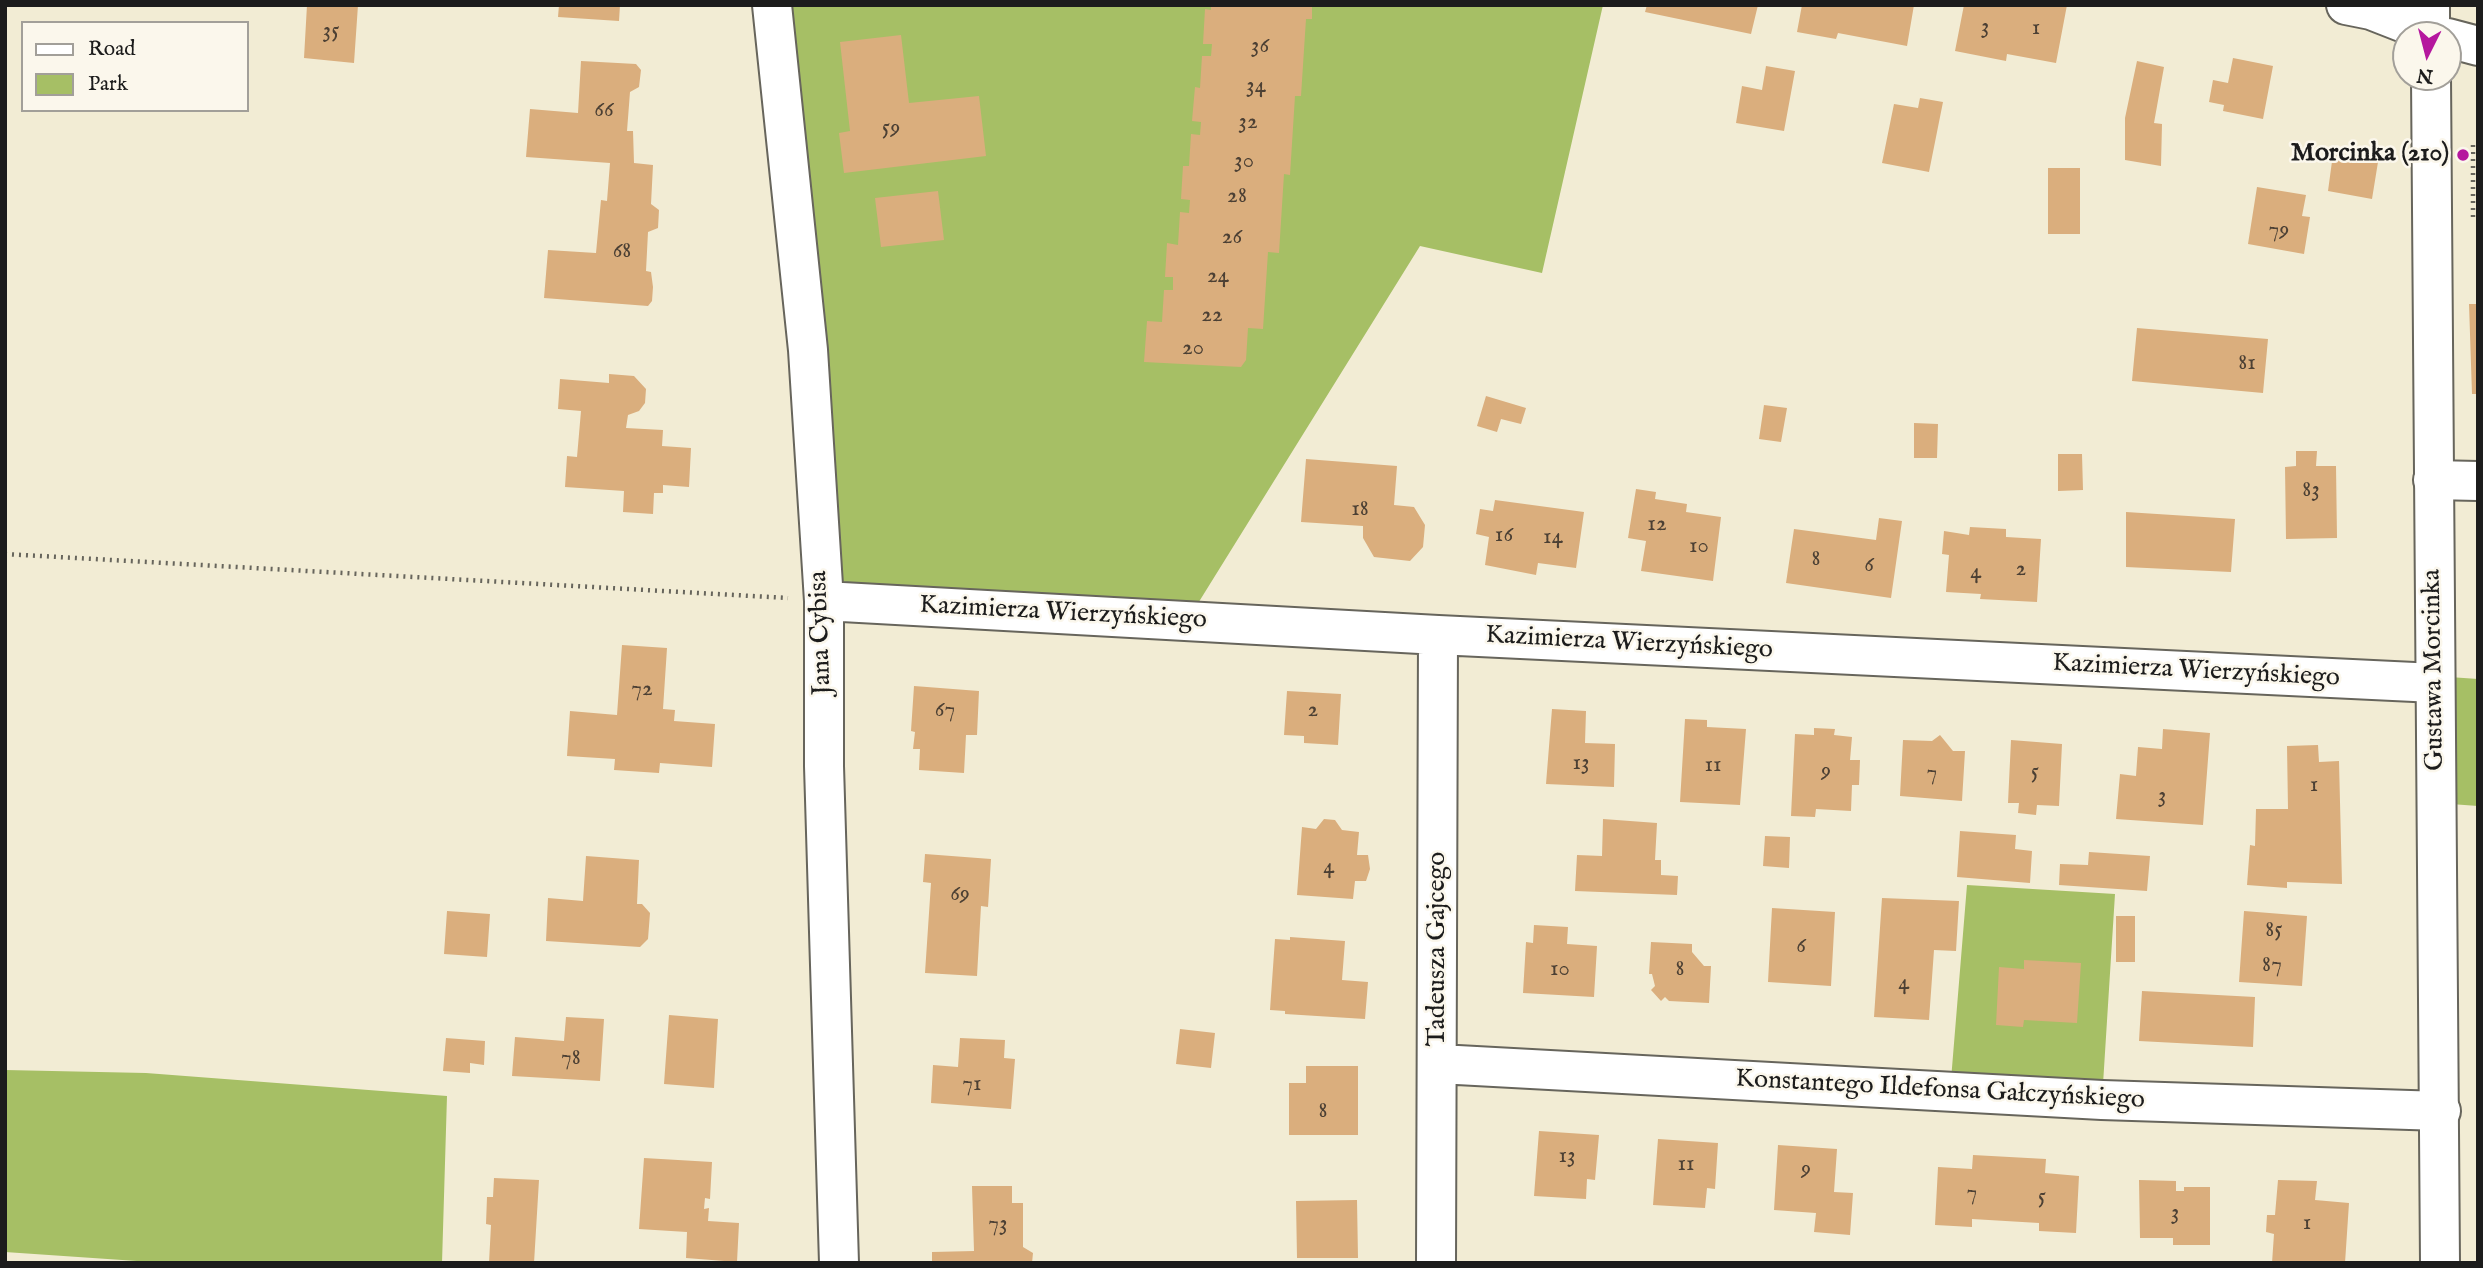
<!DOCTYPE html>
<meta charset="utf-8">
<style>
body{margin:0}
#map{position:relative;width:2483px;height:1268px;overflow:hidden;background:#f2ecd4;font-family:"IM FELL English",serif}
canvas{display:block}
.frame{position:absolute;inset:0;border:7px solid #1c1c1c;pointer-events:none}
.legend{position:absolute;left:21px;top:21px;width:228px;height:91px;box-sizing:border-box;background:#fbf7ec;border:2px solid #a29f99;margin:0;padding:9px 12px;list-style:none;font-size:21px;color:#1c1c1c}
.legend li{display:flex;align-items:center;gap:14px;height:35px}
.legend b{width:35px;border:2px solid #a29f99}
.north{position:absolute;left:2392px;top:21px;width:70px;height:70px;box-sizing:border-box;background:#fbf7ec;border:2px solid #a29f99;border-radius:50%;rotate:186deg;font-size:19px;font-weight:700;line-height:28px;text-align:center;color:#1c1c1c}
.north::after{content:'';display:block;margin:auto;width:24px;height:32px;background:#b5179e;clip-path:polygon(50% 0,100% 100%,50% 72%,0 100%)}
</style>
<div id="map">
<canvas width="2483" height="1268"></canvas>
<div class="frame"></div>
<ul class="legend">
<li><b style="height:9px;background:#fff"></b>Road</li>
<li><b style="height:19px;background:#a6bf65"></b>Park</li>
</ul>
<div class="north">N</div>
</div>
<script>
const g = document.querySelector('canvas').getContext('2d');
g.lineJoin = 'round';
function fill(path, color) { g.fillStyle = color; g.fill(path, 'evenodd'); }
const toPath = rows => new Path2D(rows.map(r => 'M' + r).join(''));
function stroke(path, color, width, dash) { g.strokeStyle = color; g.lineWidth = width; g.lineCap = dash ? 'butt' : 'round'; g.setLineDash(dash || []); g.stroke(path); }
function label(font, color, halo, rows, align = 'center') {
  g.font = font + ' "IM FELL English",serif'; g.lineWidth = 5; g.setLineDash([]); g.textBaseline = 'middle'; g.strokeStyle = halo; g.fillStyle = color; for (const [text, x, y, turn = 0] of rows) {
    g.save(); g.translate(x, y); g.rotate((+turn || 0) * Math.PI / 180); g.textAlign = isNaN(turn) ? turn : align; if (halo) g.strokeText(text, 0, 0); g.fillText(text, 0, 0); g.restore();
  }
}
const green = toPath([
 [772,5,1603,5,1542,273,1420,246,1187,621,824,601],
 [2435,676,2478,679,2478,806,2437,803],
 [1967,885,2115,894,2102,1100,1950,1092],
 [5,1070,146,1073,447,1096,442,1263,166,1263,5,1252]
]);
const building = toPath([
 [307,5,358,5,354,63,304,58],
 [559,5,620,5,619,21,558,17],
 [1211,5,1312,5,1312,19,1306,19,1301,96,1295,96,1290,175,1284,174,1279,253,1268,252,1263,329,1248,328,1246,360,1241,367,1144,362,1147,321,1162,322,1164,290,1173,290,1173,277,1165,277,1167,243,1178,245,1180,212,1189,213,1190,200,1181,199,1183,166,1189,166,1191,134,1200,135,1201,122,1192,121,1195,87,1200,88,1202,56,1211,56,1212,44,1203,44,1205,9,1211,10],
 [1647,5,1758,5,1751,34,1645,12],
 [1802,5,1914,5,1907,46,1838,33,1836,39,1797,32],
 [1964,5,2067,5,2056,63,2007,54,2006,61,1955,51],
 [901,35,909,103,979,96,986,156,844,173,839,133,850,131,840,42],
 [2233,58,2273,66,2263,119,2223,111,2224,105,2209,102,2213,80,2228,83],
 [581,61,636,64,641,70,639,87,630,92,627,131,633,131,634,163,653,165,651,204,659,210,658,228,648,232,646,271,651,272,653,287,652,301,648,306,544,298,548,250,596,253,601,200,607,201,610,163,526,157,530,109,578,113],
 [2137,61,2164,67,2154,123,2162,124,2161,166,2125,160,2125,118],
 [1766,66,1795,71,1784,131,1736,123,1742,86,1762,90],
 [1920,98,1943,102,1929,172,1882,163,1894,104,1918,108],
 [2333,154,2378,162,2372,199,2328,191],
 [2048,168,2080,168,2080,234,2048,234],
 [2257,187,2306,195,2302,216,2310,217,2304,254,2248,244],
 [938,191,944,240,881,247,875,198],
 [2469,304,2478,304,2478,394,2472,394],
 [2137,328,2268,339,2263,393,2132,381],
 [609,374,634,376,646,389,645,403,639,411,628,415,626,428,663,430,662,446,691,448,689,487,663,485,663,493,654,493,653,514,623,512,624,491,565,487,567,456,577,457,581,411,558,409,560,379,609,383],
 [1486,396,1526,408,1521,424,1501,419,1497,432,1477,426],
 [1764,405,1787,408,1781,442,1759,439],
 [1914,423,1938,424,1937,458,1914,458],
 [2296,451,2317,451,2316,466,2336,466,2337,538,2286,539,2285,467,2296,466],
 [2058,454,2082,454,2083,490,2058,491],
 [1306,459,1397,466,1394,505,1414,507,1425,525,1423,547,1410,561,1374,557,1363,538,1363,526,1301,522],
 [1636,489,1656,492,1655,499,1687,504,1686,512,1721,517,1713,581,1641,571,1646,541,1628,538],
 [1495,500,1584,512,1576,568,1538,563,1536,575,1485,565,1489,537,1476,534,1480,509,1493,511],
 [2126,512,2235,519,2231,572,2126,567],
 [1879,518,1902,521,1891,598,1786,583,1794,529,1876,540],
 [1970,527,2006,529,2006,537,2041,539,2037,602,1980,599,1981,594,1946,592,1949,555,1942,554,1944,531,1969,535],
 [622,645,667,648,663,709,675,710,674,721,715,724,712,767,660,763,659,773,614,770,615,759,567,756,570,711,617,715],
 [914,686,979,691,977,735,966,735,964,773,919,770,920,749,913,749,915,732,911,731],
 [1287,691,1341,694,1338,745,1304,743,1304,736,1284,735],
 [1552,709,1586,711,1585,743,1615,744,1614,787,1546,784],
 [1685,719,1707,720,1707,727,1746,729,1740,805,1680,802],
 [1814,728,1835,729,1834,735,1852,737,1850,760,1860,760,1859,785,1852,785,1851,811,1816,809,1815,817,1791,816,1795,734,1814,735],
 [2163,729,2210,733,2203,825,2116,819,2120,774,2136,776,2138,747,2162,749],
 [1940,735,1953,751,1965,751,1962,801,1900,796,1903,740,1932,741],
 [2011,740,2062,744,2059,806,2037,805,2036,815,2018,813,2019,803,2008,803],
 [2318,745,2319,762,2339,761,2342,884,2287,882,2287,888,2247,885,2250,845,2255,846,2256,809,2288,809,2287,746],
 [1324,819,1335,820,1342,830,1359,832,1357,855,1368,855,1370,869,1366,881,1355,881,1353,899,1297,895,1302,827,1316,829],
 [1603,819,1657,823,1655,860,1661,860,1661,875,1678,876,1677,895,1575,891,1577,855,1602,856],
 [1960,831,2016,835,2015,849,2032,851,2030,883,1957,877],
 [1765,836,1790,837,1789,868,1763,866],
 [2089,852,2150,856,2147,891,2059,885,2060,864,2088,865],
 [925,854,991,859,988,907,981,906,977,976,925,973,931,883,923,882],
 [586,856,639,860,637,904,642,904,650,913,648,939,640,947,546,941,548,898,583,901],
 [1882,898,1959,901,1956,951,1934,950,1929,1020,1874,1017],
 [1772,908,1835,912,1831,986,1768,982],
 [447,911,490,914,487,957,444,954],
 [2244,911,2307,916,2302,986,2239,982],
 [2116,916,2135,916,2135,962,2116,962],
 [1534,925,1568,927,1567,944,1597,946,1594,997,1523,993,1526,942,1533,943],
 [1290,937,1345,941,1342,980,1368,982,1365,1019,1285,1014,1285,1011,1270,1010,1275,939,1290,940],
 [1651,942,1692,944,1692,952,1704,966,1711,966,1709,1003,1669,1001,1665,997,1661,1001,1651,990,1655,986,1652,974,1649,974],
 [2024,960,2081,963,2077,1023,2024,1020,2023,1027,1996,1025,1999,967,2024,969],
 [2142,991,2255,997,2253,1047,2139,1041],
 [669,1015,718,1019,714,1088,664,1084],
 [566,1017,604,1019,600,1081,512,1076,515,1037,564,1041],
 [1180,1029,1215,1033,1211,1068,1176,1064],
 [446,1038,485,1041,484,1065,470,1063,470,1073,443,1071],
 [960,1038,1005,1040,1004,1058,1015,1059,1011,1109,931,1103,933,1065,958,1067],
 [1306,1066,1358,1066,1358,1135,1289,1135,1289,1083,1306,1083],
 [1539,1131,1599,1135,1595,1180,1587,1179,1586,1199,1534,1196],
 [1658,1139,1718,1143,1715,1189,1707,1188,1705,1208,1653,1205],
 [1778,1145,1837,1149,1834,1192,1853,1193,1850,1235,1814,1232,1816,1213,1774,1210],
 [1973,1155,2046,1159,2045,1173,2079,1176,2076,1233,2039,1231,2039,1223,1972,1219,1972,1227,1935,1225,1938,1167,1972,1169],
 [644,1158,712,1162,710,1199,705,1198,704,1209,709,1208,708,1221,739,1223,737,1262,686,1258,687,1232,639,1229],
 [494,1178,539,1180,534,1263,489,1263,491,1225,486,1224,487,1197,493,1197],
 [2139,1180,2176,1181,2176,1191,2184,1191,2184,1187,2210,1187,2210,1245,2173,1245,2173,1238,2140,1238],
 [2278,1180,2317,1181,2315,1200,2349,1203,2345,1263,2272,1263,2274,1234,2266,1232,2267,1215,2275,1215],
 [972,1186,1012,1186,1012,1203,1023,1203,1023,1247,1033,1253,1032,1263,932,1263,932,1252,974,1251],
 [1357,1200,1358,1258,1297,1258,1296,1201]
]);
const path = toPath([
 [2473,217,2473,142],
 [5,554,788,598]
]);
const street = toPath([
 [772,5,808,350,824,601,824,766,839,1263],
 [2346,5,2371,10,2435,35],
 [2448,38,2478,46],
 [2433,480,2478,481],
 [824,601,1438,635,2435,683],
 [1439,1064,2102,1100,2441,1111],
 [1436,1263,1438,635]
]);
const secondary = toPath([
 [2430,5,2430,35],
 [2431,77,2440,1263]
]);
const markers = [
 [2463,155,7,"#b5179e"]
];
const numberNames = [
 ["3",1985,28],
 ["1",2036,29],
 ["35",331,32],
 ["36",1260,47],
 ["34",1256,87],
 ["66",604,111],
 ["32",1248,123],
 ["59",891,129],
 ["30",1244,162],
 ["28",1237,197],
 ["79",2279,231],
 ["26",1232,238],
 ["68",622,252],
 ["24",1218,277],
 ["22",1212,316],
 ["20",1193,349],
 ["81",2247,364],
 ["83",2311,491],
 ["18",1360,510],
 ["12",1657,525],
 ["16",1504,536],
 ["14",1553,538],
 ["10",1699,547],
 ["8",1816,560],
 ["6",1869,566],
 ["2",2021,570],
 ["4",1976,573],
 ["72",642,690],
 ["67",945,711],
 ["2",1313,711],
 ["13",1581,764],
 ["11",1713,766],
 ["9",1826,772],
 ["5",2035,773],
 ["7",1932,774],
 ["1",2314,786],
 ["3",2162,797],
 ["4",1329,868],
 ["69",960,895],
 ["85",2274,931],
 ["6",1801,947],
 ["87",2272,966],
 ["10",1560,970],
 ["8",1680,970],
 ["4",1904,984],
 ["78",571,1059],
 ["71",972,1085],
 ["8",1323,1112],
 ["13",1567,1157],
 ["11",1686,1165],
 ["9",1806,1170],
 ["7",1972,1194],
 ["5",2042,1198],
 ["3",2175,1214],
 ["1",2307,1224],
 ["73",998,1225]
];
const poiNames = [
 ["Morcinka (210)",2449,155]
];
const streetNames = [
 ["Kazimierza Wierzyńskiego",1063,614,3],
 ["Jana Cybisa",822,633,-92],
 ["Kazimierza Wierzyńskiego",1629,644,3],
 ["Gustawa Morcinka",2435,670,-91],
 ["Kazimierza Wierzyńskiego",2196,672,3],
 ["Tadeusza Gajcego",1439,949,-90],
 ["Konstantego Ildefonsa Gałczyńskiego",1940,1091,3]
];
fill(green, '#a6bf65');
fill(building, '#daae7d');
stroke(street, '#67655c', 42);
stroke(secondary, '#67655c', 42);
stroke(path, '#67655c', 4.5, [2, 5]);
stroke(street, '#fff', 38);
stroke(secondary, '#fff', 38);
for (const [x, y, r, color] of markers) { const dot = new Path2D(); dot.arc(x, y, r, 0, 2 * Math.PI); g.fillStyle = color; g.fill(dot); stroke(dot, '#fbf7ec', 2.5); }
label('23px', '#4c4034', null, numberNames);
label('bold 26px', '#1c1c1c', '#fbf7ec', poiNames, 'right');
label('26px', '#1c1c1c', '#fbf7ec', streetNames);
</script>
